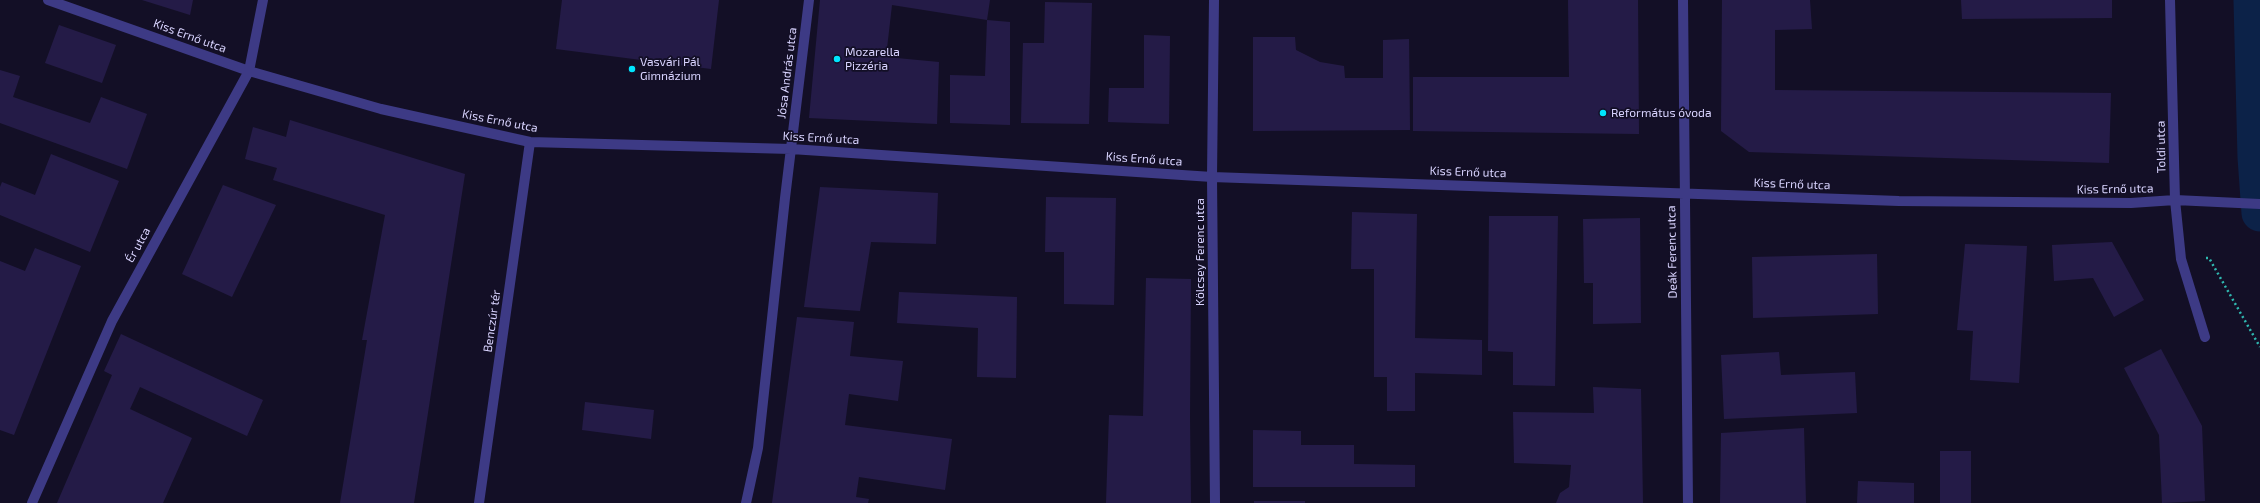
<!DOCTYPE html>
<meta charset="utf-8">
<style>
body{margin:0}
canvas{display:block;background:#130f26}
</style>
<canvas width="2260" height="503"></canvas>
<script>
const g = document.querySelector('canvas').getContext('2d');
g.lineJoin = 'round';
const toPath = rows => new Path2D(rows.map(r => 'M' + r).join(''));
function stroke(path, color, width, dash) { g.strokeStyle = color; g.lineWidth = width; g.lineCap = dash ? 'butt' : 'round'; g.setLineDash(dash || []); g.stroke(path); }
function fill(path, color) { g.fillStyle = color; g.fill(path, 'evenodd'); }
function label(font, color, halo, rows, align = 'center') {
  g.font = font + ' "Exo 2",sans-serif'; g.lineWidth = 3.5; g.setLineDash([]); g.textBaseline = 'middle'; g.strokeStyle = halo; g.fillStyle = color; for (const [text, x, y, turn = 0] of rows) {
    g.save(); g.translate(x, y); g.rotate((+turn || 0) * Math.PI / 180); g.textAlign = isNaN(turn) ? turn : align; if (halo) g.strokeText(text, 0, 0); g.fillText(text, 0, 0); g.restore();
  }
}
const canal = toPath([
 [2252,0,2256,157,2260,213]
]);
const building = toPath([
 [142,0,193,0,190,15],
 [562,0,719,0,711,69,556,49],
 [820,0,990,0,987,20,892,5,886,57,939,62,937,124,809,118],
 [1568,0,1638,0,1639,134,1413,131,1413,77,1569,77],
 [1722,0,1810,0,1812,29,1775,30,1775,90,2111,93,2109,163,1749,152,1721,131],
 [1961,0,2112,0,2112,18,1962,19],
 [1045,2,1092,3,1089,124,1021,123,1023,43,1044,43],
 [987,20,1010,22,1010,125,950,123,950,75,985,76],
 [59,25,116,45,102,83,45,63],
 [1144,35,1170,36,1169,124,1108,122,1109,88,1144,88],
 [1253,37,1295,37,1296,50,1320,62,1344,66,1345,78,1383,78,1383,40,1409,39,1410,130,1253,131],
 [0,70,20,76,13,97,90,123,101,97,147,114,127,169,0,123],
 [290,120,465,174,414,503,340,503,367,340,362,340,385,215,273,180,277,168,245,159,253,127,286,137],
 [51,154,119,181,90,252,0,215,0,187,2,182,35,195],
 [223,185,276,205,232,297,182,274],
 [820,187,938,193,936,244,871,242,860,311,804,307],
 [1046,197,1116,198,1114,305,1064,304,1064,252,1045,252],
 [1352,212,1417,214,1415,338,1482,340,1482,375,1415,373,1415,411,1387,411,1387,377,1374,377,1374,269,1351,269],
 [1489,216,1558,216,1555,386,1513,385,1513,352,1488,351],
 [1640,218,1641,323,1593,324,1593,283,1584,283,1583,219],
 [2112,242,2144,300,2114,317,2093,278,2054,281,2052,245],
 [1965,244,2027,246,2019,383,1970,380,1973,331,1957,330],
 [35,248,81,266,14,435,0,430,0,261,25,271],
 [1877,254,1878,314,1753,318,1752,257],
 [1146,278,1191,279,1190,417,1191,503,1106,503,1109,415,1143,416],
 [899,292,1017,297,1016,378,977,377,978,328,897,323],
 [797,317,854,322,850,356,903,361,898,401,849,394,845,425,952,439,945,490,859,477,856,497,869,499,868,503,772,503],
 [121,334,263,400,247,436,140,387,130,409,192,438,163,503,57,503,112,375,104,371],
 [2161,349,2202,426,2205,501,2162,503,2159,435,2124,368],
 [1779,352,1781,375,1855,372,1857,413,1724,419,1721,355],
 [1593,387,1641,389,1643,503,1556,503,1560,493,1569,487,1571,465,1514,463,1513,412,1594,413],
 [585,402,654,410,651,439,582,430],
 [1804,428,1806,503,1720,503,1721,433],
 [1253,430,1301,431,1301,445,1354,445,1354,464,1415,465,1415,487,1253,487],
 [1940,451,1971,451,1971,503,1940,503],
 [1858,481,1914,483,1914,503,1857,503],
 [1254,501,1305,501,1305,503,1254,503]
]);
const path = toPath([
 [2206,258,2209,258,2260,347]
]);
const minor = toPath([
 [48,0,249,71,381,109,530,142,791,149,1212,177,1899,201,2131,203,2175,200,2260,204],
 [1214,0,1212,177,1215,503],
 [1683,0,1688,503],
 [2170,0,2175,200,2181,259,2205,337],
 [32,503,112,321,249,71,263,0],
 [479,503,530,142],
 [746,503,758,448,785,198,809,0]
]);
const markers = [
 [837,59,4,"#00e5ff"],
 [632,69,4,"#00e5ff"],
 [1603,113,4,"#00e5ff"]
];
const streetNames = [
 ["Kiss Ernő utca",190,36,20],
 ["Jósa András utca",787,73,-83],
 ["Kiss Ernő utca",500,121,11],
 ["Kiss Ernő utca",821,138,3],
 ["Toldi utca",2161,147,-91],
 ["Kiss Ernő utca",1144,159,4],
 ["Kiss Ernő utca",1468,172,2],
 ["Kiss Ernő utca",1792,184,2],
 ["Kiss Ernő utca",2115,189,-1],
 ["Ér utca",138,245,-61],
 ["Kölcsey Ferenc utca",1200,252,-90],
 ["Deák Ferenc utca",1672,252,-91],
 ["Benczúr tér",492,321,-82]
];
const poiNames = [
 ["Mozarella",845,52],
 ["Pizzéria",845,66],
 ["Vasvári Pál",640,62],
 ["Gimnázium",640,76],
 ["Református óvoda",1611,113]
];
stroke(canal, '#0c2248', 37);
fill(building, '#241b47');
stroke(path, '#2fb8b0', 2.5, [2, 3]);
stroke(minor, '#3d3a85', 10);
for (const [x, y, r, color] of markers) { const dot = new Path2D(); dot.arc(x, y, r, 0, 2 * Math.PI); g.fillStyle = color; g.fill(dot); stroke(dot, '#130f26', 1.5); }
label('12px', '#d9d4ff', '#130f26', streetNames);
label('12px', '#d9d4ff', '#130f26', poiNames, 'left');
</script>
